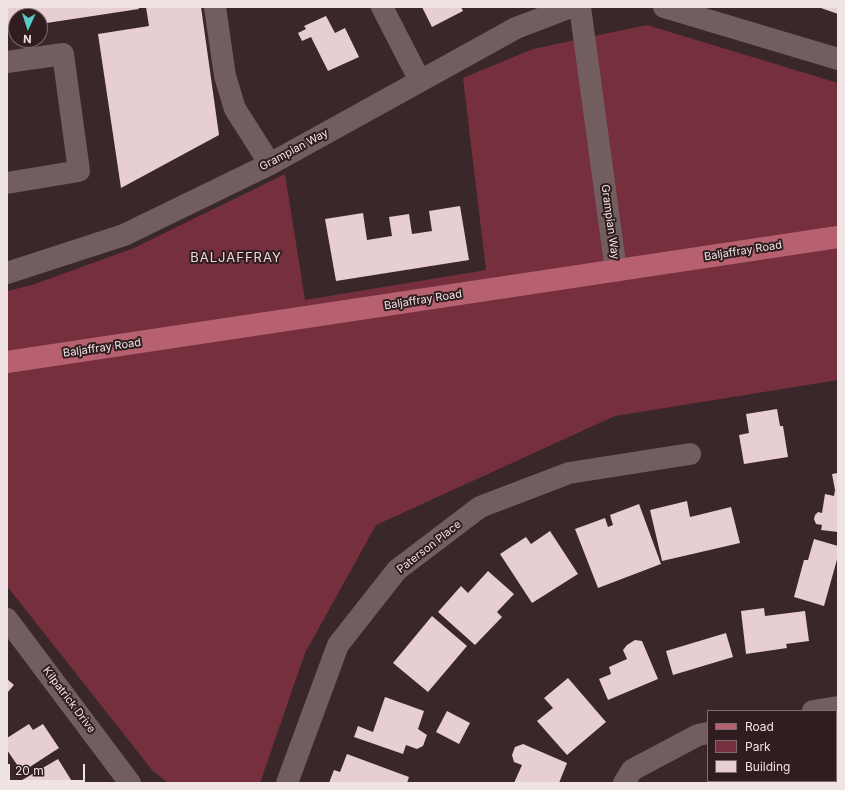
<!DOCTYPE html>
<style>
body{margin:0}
#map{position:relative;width:845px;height:790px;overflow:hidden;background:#392729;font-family:Inter,sans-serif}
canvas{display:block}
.frame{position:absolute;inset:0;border:8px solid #f0e3e4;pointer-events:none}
.legend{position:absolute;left:707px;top:710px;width:130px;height:72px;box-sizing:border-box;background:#2f1d1f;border:1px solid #7c6c6e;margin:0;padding:5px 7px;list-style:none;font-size:12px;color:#f0e3e4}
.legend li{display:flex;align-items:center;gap:8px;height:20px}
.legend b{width:20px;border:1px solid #7c6c6e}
.north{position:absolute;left:8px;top:8px;width:40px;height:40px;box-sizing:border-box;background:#2f1d1f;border:1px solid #7c6c6e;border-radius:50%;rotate:183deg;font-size:11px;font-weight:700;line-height:16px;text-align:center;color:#f0e3e4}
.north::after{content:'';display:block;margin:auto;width:14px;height:18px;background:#54cdc7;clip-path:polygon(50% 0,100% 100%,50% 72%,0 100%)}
.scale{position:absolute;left:8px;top:764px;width:77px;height:18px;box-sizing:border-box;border:2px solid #f0e3e4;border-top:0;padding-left:5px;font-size:12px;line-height:14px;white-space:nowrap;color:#f0e3e4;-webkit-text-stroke:3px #2f1d1f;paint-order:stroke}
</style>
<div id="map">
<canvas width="845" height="790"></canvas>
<div class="frame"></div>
<ul class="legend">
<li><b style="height:5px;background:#b66070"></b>Road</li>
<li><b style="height:11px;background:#76303d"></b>Park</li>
<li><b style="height:11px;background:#e7ced0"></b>Building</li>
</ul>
<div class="north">N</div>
<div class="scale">20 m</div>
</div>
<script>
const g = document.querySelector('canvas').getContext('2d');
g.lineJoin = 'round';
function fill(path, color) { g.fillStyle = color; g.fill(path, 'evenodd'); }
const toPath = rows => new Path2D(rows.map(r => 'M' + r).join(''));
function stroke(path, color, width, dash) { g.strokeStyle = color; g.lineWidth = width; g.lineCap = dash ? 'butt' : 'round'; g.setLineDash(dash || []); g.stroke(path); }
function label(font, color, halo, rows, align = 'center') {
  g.font = font + ' Inter,sans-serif'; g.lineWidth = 4; g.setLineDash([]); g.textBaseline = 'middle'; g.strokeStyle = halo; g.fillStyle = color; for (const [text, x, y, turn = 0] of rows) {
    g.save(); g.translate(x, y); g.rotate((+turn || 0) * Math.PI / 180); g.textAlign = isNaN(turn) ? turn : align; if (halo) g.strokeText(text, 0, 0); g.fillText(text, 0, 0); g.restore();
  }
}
const green = toPath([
 [647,25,838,83,838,380,615,416,376,525,305,653,260,783,168,783,152,770,7,586,7,291,32,285,134,248,285,174,305,300,486,270,463,78,533,49]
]);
const building = toPath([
 [7,7,138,7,139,9,40,24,40,16,16,16,16,27,7,28],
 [146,7,201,7,219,135,121,188,98,34,149,26],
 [422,7,461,7,463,11,432,27],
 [819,7,838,7,838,14,818,7],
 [326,16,335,33,345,28,359,57,328,71,311,37,302,41,298,33,306,29,304,26],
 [460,206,469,260,336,281,325,219,363,213,367,240,392,236,389,217,409,214,412,234,432,231,429,211],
 [777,409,780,426,783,426,788,457,744,464,739,435,749,433,746,414],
 [838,473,838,532,821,530,822,525,816,524,814,519,815,515,818,512,822,513,825,494,834,496,835,490,832,474],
 [687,501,690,517,731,507,740,543,662,561,650,510],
 [639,504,661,564,598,588,575,529,605,518,608,527,613,525,610,515],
 [550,531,578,574,532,603,500,554,526,537,531,544],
 [814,539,838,546,838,556,824,606,794,597,804,560,808,560],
 [488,571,514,594,497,612,502,617,475,645,438,612,461,586,468,593],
 [764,608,765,616,805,611,809,641,786,644,787,648,746,654,741,611],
 [432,616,467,646,428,692,393,663],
 [726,633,733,657,673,675,666,651],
 [635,640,642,641,658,679,608,700,599,679,611,674,609,667,627,659,623,650,627,645],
 [568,678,606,722,567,755,537,721,553,708,544,698],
 [7,679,14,685,7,693],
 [385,697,424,711,418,729,427,735,423,746,417,749,406,745,403,754,354,737,358,726,373,732],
 [447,711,470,723,459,744,436,732],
 [29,724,33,730,43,724,59,748,22,772,7,750,7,738],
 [523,744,567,763,559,783,514,783,522,765,514,762,512,755,515,747],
 [347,754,409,777,407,783,329,783,334,770,340,772],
 [838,758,838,783,794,783,794,781,836,781,836,759],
 [58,759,73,783,17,783],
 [739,781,771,781,771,783,734,783]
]);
const minor = toPath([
 [215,7,225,76,235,109,270,164],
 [382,7,420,81],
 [580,7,616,271],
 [664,7,838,59],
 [7,62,63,54,79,171,7,183],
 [7,273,124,235,270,164,516,28,571,7],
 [7,619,130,783],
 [813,711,838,707],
 [287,783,338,645,397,570,480,507,569,473,690,454],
 [624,783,632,770,698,735,708,733]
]);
const major = toPath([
 [7,362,838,237]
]);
const streetNames = [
 ["Grampian Way",294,150,-28],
 ["Grampian Way",610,222,82],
 ["Baljaffray Road",743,251,-9],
 ["Baljaffray Road",423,300,-9],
 ["Baljaffray Road",102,348,-8],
 ["Paterson Place",429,547,-38],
 ["Kilpatrick Drive",69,700,53]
];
const quarterNames = [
 ["BALJAFFRAY",236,258]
];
fill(green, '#76303d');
fill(building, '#e7ced0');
stroke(minor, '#725d5f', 22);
stroke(major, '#b66070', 22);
label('11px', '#f0e3e4', '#2f1d1f', streetNames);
g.letterSpacing = '1px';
label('13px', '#efd6d8', '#2f1d1f', quarterNames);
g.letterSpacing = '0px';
</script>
